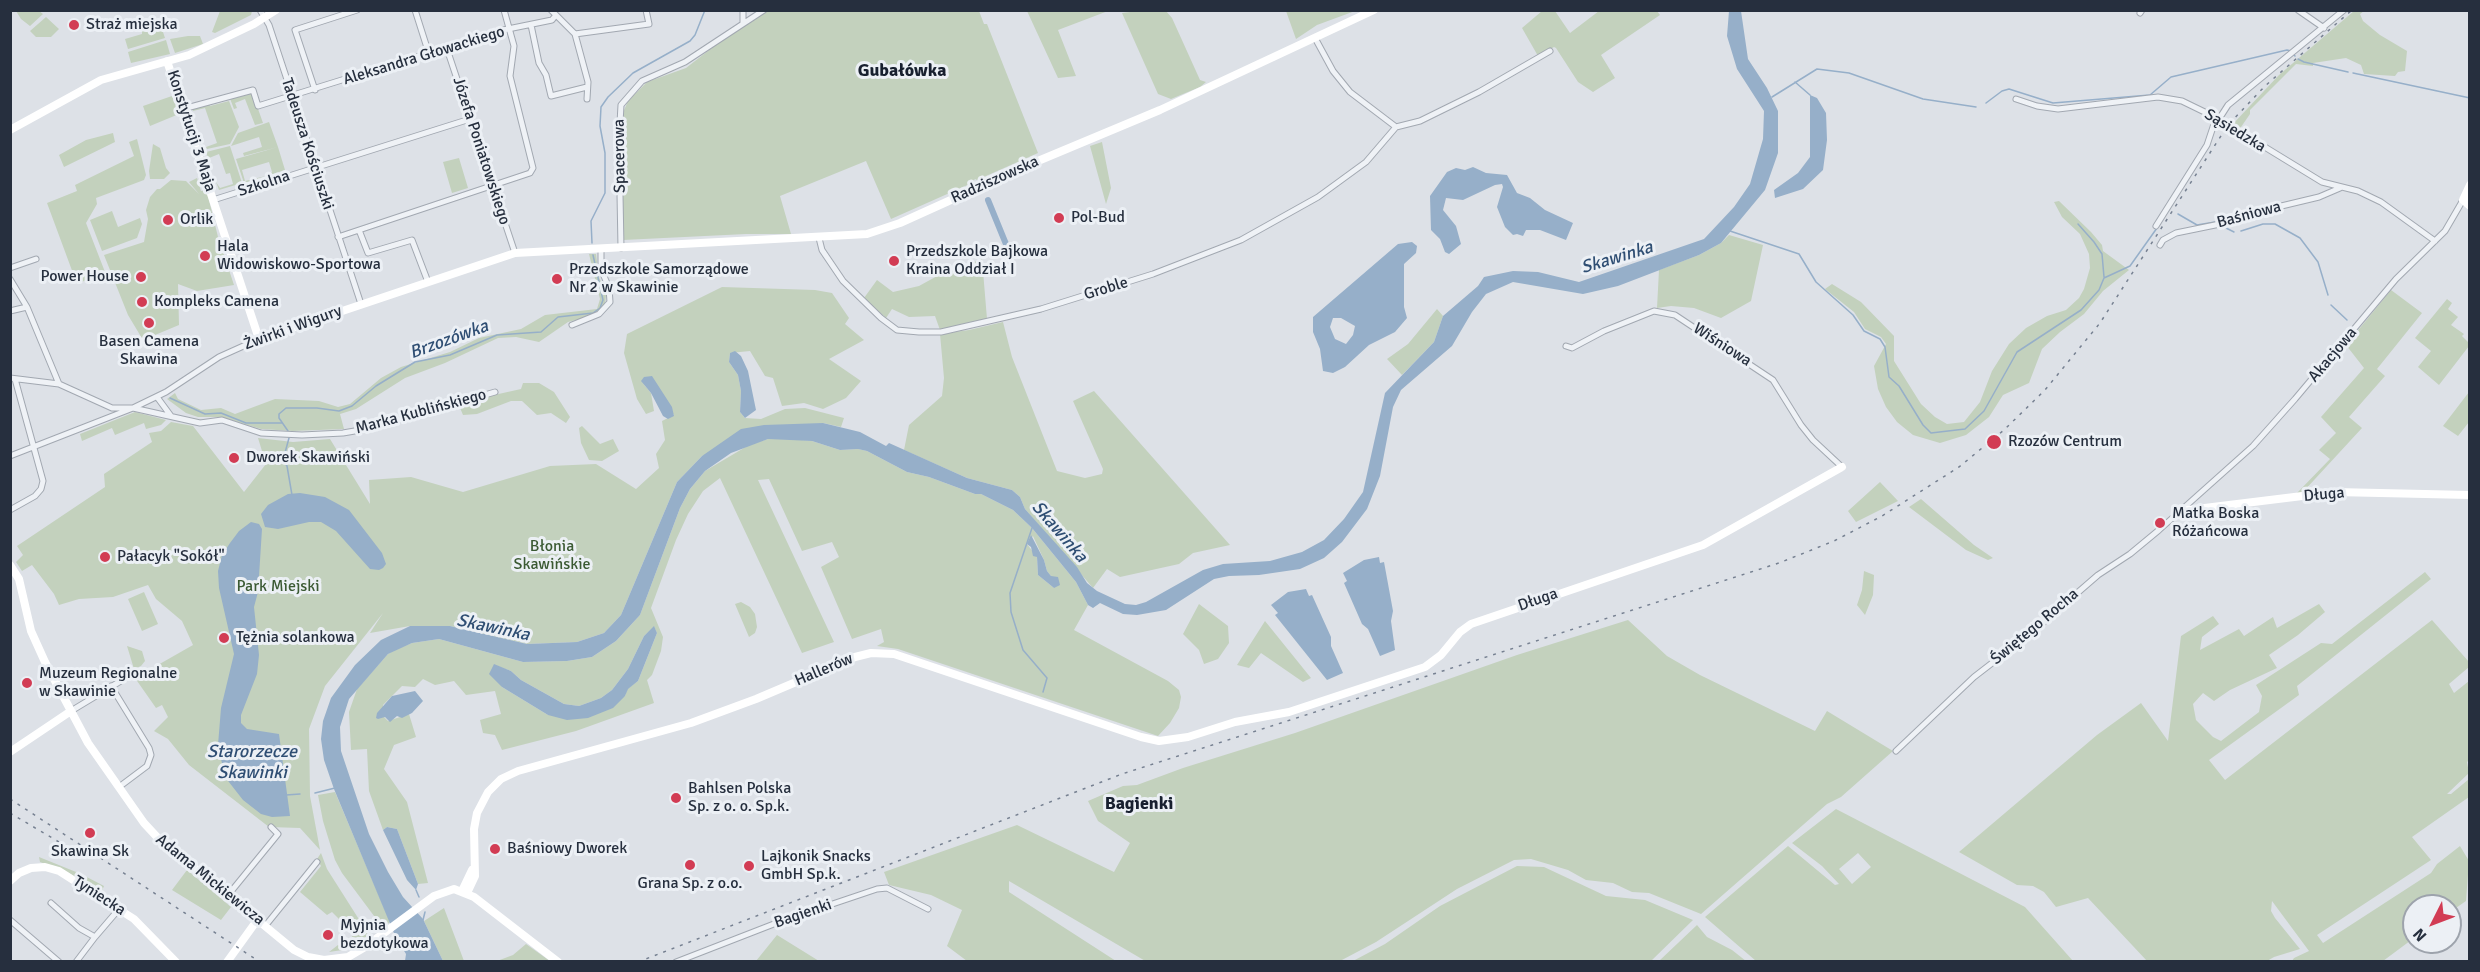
<!DOCTYPE html>
<meta charset="utf-8">
<style>
body{margin:0}
#map{position:relative;width:2480px;height:972px;overflow:hidden;background:#dde1e7;font-family:Signika,sans-serif}
canvas{display:block}
.frame{position:absolute;inset:0;border:12px solid #262f3e;pointer-events:none}
.north{position:absolute;left:2402px;top:894px;width:60px;height:60px;box-sizing:border-box;background:#ecf0f5;border:2px solid #9da3ac;border-radius:50%;rotate:228deg;font-size:16px;font-weight:700;line-height:24px;text-align:center;color:#262f3e}
.north::after{content:'';display:block;margin:auto;width:21px;height:27px;background:#d23c54;clip-path:polygon(50% 0,100% 100%,50% 72%,0 100%)}
</style>
<div id="map">
<canvas width="2480" height="972"></canvas>
<div class="frame"></div>
<div class="north">N</div>
</div>
<script>
const g = document.querySelector('canvas').getContext('2d');
g.lineJoin = 'round';
function fill(path, color) { g.fillStyle = color; g.fill(path, 'evenodd'); }
const toPath = rows => new Path2D(rows.map(r => 'M' + r).join(''));
function stroke(path, color, width, dash) { g.strokeStyle = color; g.lineWidth = width; g.lineCap = dash ? 'butt' : 'round'; g.setLineDash(dash || []); g.stroke(path); }
function label(font, color, halo, rows, align = 'center') {
  g.font = font + ' Signika,sans-serif'; g.lineWidth = 6; g.setLineDash([]); g.textBaseline = 'middle'; g.strokeStyle = halo; g.fillStyle = color; for (const [text, x, y, turn = 0] of rows) {
    g.save(); g.translate(x, y); g.rotate((+turn || 0) * Math.PI / 180); g.textAlign = isNaN(turn) ? turn : align; if (halo) g.strokeText(text, 0, 0); g.fillText(text, 0, 0); g.restore();
  }
}
const green = toPath([
 [16,11,39,11,43,14,30,26,21,19],
 [220,11,252,10,252,11,251,15,215,33,212,32],
 [767,11,979,11,984,24,987,24,1038,153,977,180,975,179,972,183,891,219,866,161,780,196,791,234,746,234,623,240,622,115,628,101,647,82,686,68,722,40],
 [1027,11,1108,11,1058,30,1076,76,1058,78],
 [1138,11,1166,11,1172,18,1200,80,1206,82,1200,87,1171,99,1158,94,1122,13],
 [1286,11,1286,10,1355,11,1317,25,1296,39],
 [1542,11,1555,11,1570,33,1599,11,1657,11,1660,15,1601,55,1615,78,1593,92,1578,82,1556,48,1554,47,1538,56,1522,28],
 [2354,11,2364,11,2360,14,2363,21,2380,35,2407,51,2405,71,2398,72,2395,76,2364,74,2361,65,2346,58,2313,63,2313,66,2296,64,2250,110,2250,114,2239,130,2232,125,2279,75],
 [46,17,59,29,51,37,36,37,30,31],
 [161,26,165,38,128,49,125,39,142,34,142,31],
 [188,36,200,36,203,44,175,53,170,39],
 [166,40,170,54,131,63,128,52],
 [251,89,263,123,255,125,245,99,235,103,237,108,234,109,229,96],
 [172,96,179,114,150,126,143,106],
 [229,101,239,127,230,144,207,149,206,147,217,143,205,108,193,111,193,108,209,102,210,106],
 [269,122,278,147,244,156,243,153,262,147,259,137,231,146,238,133],
 [113,133,115,142,64,167,59,155,86,140],
 [137,139,146,175,144,180,96,198,97,204,86,223,105,272,77,284,47,203,77,191,75,185,134,156,129,142],
 [1102,142,1111,188,1106,204,1090,146],
 [153,144,160,148,166,168,170,173,164,179,150,179,149,171],
 [230,146,242,183,219,190,216,182,220,188,233,184,230,173,226,174,219,154,209,158,211,165,206,152],
 [278,147,285,170,267,176,272,172,269,162,242,170,245,181,266,176,244,183,236,159],
 [459,158,468,188,452,193,443,162],
 [197,178,201,191,206,190,208,196,218,237,234,285,197,291,178,284,179,325,143,340,128,315,104,255,144,242,148,219,146,210,150,197,157,189,160,189,171,180,186,181,199,194,189,182],
 [2059,201,2091,232,2102,245,2103,251,2129,270,2103,291,2084,314,2060,332,2042,349,2029,383,2003,395,1989,417,1966,435,1940,443,1913,435,1897,422,1886,407,1878,389,1874,366,1886,344,1881,337,1865,329,1854,312,1825,289,1832,284,1861,302,1894,336,1894,361,1921,404,1935,417,1947,424,1964,422,1980,402,1992,371,2009,344,2026,328,2047,316,2066,310,2079,298,2084,289,2090,268,2089,254,2080,234,2062,217,2054,202],
 [112,211,118,227,140,218,142,224,137,238,102,251,90,220],
 [1729,235,1763,245,1751,301,1721,318,1694,308,1671,306,1657,308,1659,270,1699,255,1721,243],
 [589,254,596,254,599,277,606,295,605,305,599,314,568,322,539,342,516,337,498,338,445,363,405,378,356,409,340,414,344,429,293,431,261,429,221,417,198,417,186,413,167,399,175,393,178,399,201,410,221,408,235,414,275,399,319,401,338,407,350,404,381,378,401,367,450,352,479,338,521,329,545,315,597,309,600,299],
 [982,259,987,319,940,330,935,316,909,317,892,309,886,318,864,298,877,280,893,292,919,286,939,275],
 [722,287,815,290,832,293,849,318,845,324,864,340,829,359,861,381,846,398,823,409,804,403,782,406,773,378,765,376,750,351,730,353,729,362,738,375,741,391,740,412,745,418,761,419,785,409,805,408,844,418,841,427,823,423,702,456,677,482,621,615,604,633,577,642,527,644,450,626,410,626,370,633,383,613,325,686,309,729,310,796,320,850,300,828,269,827,189,765,168,739,154,731,168,717,162,705,156,708,135,678,193,645,182,621,156,599,148,585,113,597,79,599,59,605,54,594,32,565,22,571,16,562,23,555,17,546,105,487,104,474,152,442,149,433,161,431,171,422,193,426,244,492,266,464,258,438,293,442,330,439,370,504,369,480,411,477,463,492,550,466,596,464,636,489,659,468,656,454,665,440,662,421,674,415,641,381,651,393,654,411,646,414,637,399,624,353,627,334],
 [2391,290,2422,313,2377,369,2385,376,2349,417,2362,428,2303,492,2297,493,2330,459,2319,450,2336,433,2321,417,2364,368,2346,345],
 [2447,299,2452,303,2448,309,2458,317,2451,325,2464,334,2462,336,2469,343,2469,346,2439,385,2418,367,2431,351,2415,338],
 [1437,309,1443,316,1434,342,1402,375,1387,359,1408,344],
 [1003,322,1012,357,1057,471,1085,478,1102,474,1103,469,1073,401,1094,391,1230,545,1193,553,1179,564,1120,577,1107,569,1093,588,1025,509,1020,497,1012,490,967,478,904,450,909,425,942,396,944,378,940,334,969,330],
 [523,383,539,383,554,392,570,417,566,423,551,413,537,415,522,401,511,401,477,414,463,415,458,403,521,389],
 [2469,392,2469,422,2458,436,2443,426],
 [135,412,166,420,161,425,146,429,144,423,115,435,112,428,82,441,80,434],
 [582,426,600,444,613,439,619,451,602,461,589,460,581,443,579,428],
 [782,438,812,441,840,450,858,449,867,451,907,472,929,477,975,494,981,494,1013,510,1032,528,1076,582,1088,605,1074,630,1168,681,1179,690,1181,697,1179,708,1170,723,1158,736,898,649,877,646,884,642,881,629,852,639,821,567,839,557,832,542,802,551,769,479,758,480,834,642,802,653,720,478,703,491,688,514,676,540,651,608,663,637,661,651,652,675,647,680,654,703,576,731,502,750,495,735,483,733,480,720,501,714,495,691,466,695,454,681,435,685,423,679,415,687,402,686,383,705,384,717,388,721,409,714,416,737,394,745,384,769,407,802,428,883,418,884,397,829,387,827,383,830,369,791,367,749,351,750,349,712,357,689,388,654,397,649,412,643,439,639,523,662,567,661,592,657,616,641,640,615,680,508,690,489,705,471,749,445,768,439],
 [1033,536,1044,560,1047,571,1051,576,1054,588,1038,575,1037,557,1027,544],
 [654,627,657,633,638,681,627,689,625,696,548,715,502,687,494,665,511,671,521,680,564,704,579,706,601,698,612,690,628,669,644,636],
 [1880,482,1898,501,1856,522,1848,511],
 [1921,499,1974,545,1993,558,1988,560,1966,550,1909,507],
 [1864,571,1874,575,1873,595,1865,615,1857,605,1862,590],
 [2425,572,2431,579,2297,686,2299,695,2209,760,2225,780,2432,620,2469,662,2469,667,2449,684,2454,693,2469,681,2470,759,2467,762,2469,773,2447,794,2451,794,2469,779,2469,797,2412,837,2431,860,2317,935,2323,943,2431,873,2437,864,2460,846,2469,861,2466,901,2450,912,2450,906,2414,906,2414,938,2383,961,2292,961,2294,958,2309,951,2272,901,2271,911,2275,918,2300,949,2274,957,2267,961,2147,961,2088,898,2056,907,2044,892,2033,886,2017,885,1959,852,2097,735,2141,703,2168,741,2181,636,2213,616,2219,624,2202,637,2200,650,2239,629,2244,636,2273,617,2277,628,2319,604,2325,612,2298,635,2269,655,2277,668,2230,690,2214,701,2203,693,2193,704,2196,720,2213,737,2221,741,2259,712,2262,696,2256,685,2321,643,2332,644],
 [144,592,158,624,142,631,128,599],
 [741,602,750,607,755,614,757,627,755,633,749,637,735,604],
 [1199,604,1228,626,1229,643,1218,659,1204,664,1199,650,1183,634],
 [1628,620,1667,656,1700,675,1815,731,1827,711,1893,751,1841,797,1827,804,1701,914,1649,893,1632,892,1613,883,1586,880,1568,870,1531,859,1514,860,1457,889,1376,942,1340,961,1147,962,1009,881,1009,892,1116,961,967,961,947,946,962,910,931,895,889,885,884,872,1017,825,1114,872,1130,843,1098,821,1088,801,1123,786,1137,785,1183,768,1295,733,1517,655],
 [1265,621,1311,678,1303,682,1261,653,1249,668,1237,665],
 [127,646,142,651,145,661,141,666,134,669],
 [335,792,390,922,383,928,342,873,335,860,323,821,318,795],
 [1836,809,2025,907,2073,961,1756,961,1705,917,1788,846,1835,885,1839,884,1822,866,1792,843],
 [1858,853,1871,867,1852,884,1839,869],
 [321,853,327,869,367,932,366,937,349,949,329,952,338,945,343,948,354,934,332,912,327,915,300,892,321,866,317,859],
 [39,857,81,874,104,886,101,893,69,873,40,862],
 [1517,866,1544,867,1606,896,1645,900,1693,920,1651,961,1353,961,1385,944,1440,906],
 [187,870,231,907,221,920,172,890],
 [444,908,464,961,443,961,424,921],
 [1697,925,1707,937,1732,950,1746,961,1659,961],
 [777,935,819,961,756,961],
 [526,944,550,961,497,961,513,955]
]);
const water = toPath([
 [1729,11,1741,11,1748,59,1767,88,1778,111,1778,153,1765,190,1721,243,1699,255,1618,286,1583,294,1513,282,1486,294,1472,312,1452,346,1401,390,1393,407,1380,476,1367,509,1342,542,1324,558,1300,569,1259,575,1229,576,1214,579,1166,610,1137,615,1123,614,1100,603,1093,608,1088,605,1076,582,1032,528,1013,510,981,494,975,494,929,477,907,472,867,451,858,449,840,450,812,441,768,439,731,453,705,471,690,489,680,508,640,615,616,641,592,657,567,661,523,662,439,639,412,643,388,654,349,699,340,727,341,751,369,834,388,872,403,897,423,919,443,961,405,961,406,954,396,938,334,789,324,760,321,739,323,721,331,698,355,665,381,640,410,626,450,626,527,644,577,642,604,633,621,615,677,482,702,456,741,429,764,425,823,423,860,432,886,446,889,443,967,478,1012,490,1020,497,1025,509,1077,567,1087,583,1097,591,1125,604,1136,605,1146,602,1203,570,1223,564,1270,561,1302,552,1324,540,1344,519,1363,492,1385,393,1434,342,1443,316,1478,286,1484,277,1513,271,1538,272,1579,282,1704,239,1734,207,1750,184,1763,139,1764,111,1737,69,1727,36],
 [1810,95,1817,98,1826,113,1827,140,1823,170,1803,189,1775,198,1774,190,1798,173,1810,157],
 [1473,167,1486,173,1507,175,1517,193,1530,198,1545,210,1573,223,1566,240,1540,230,1526,230,1523,236,1517,234,1513,235,1505,227,1497,207,1503,187,1502,184,1495,185,1463,200,1446,198,1443,210,1456,226,1461,244,1449,254,1445,252,1440,239,1431,230,1430,196,1447,172,1456,168,1465,170],
 [1412,242,1417,246,1416,253,1404,264,1404,307,1407,318,1395,332,1369,345,1345,367,1333,373,1323,371,1320,349,1313,332,1313,317,1398,244],
 [1333,318,1341,318,1355,326,1353,335,1346,344,1335,339,1330,327],
 [735,351,741,356,748,371,756,410,745,418,740,412,741,391,738,375,729,362,730,353],
 [652,376,672,407,674,416,668,419,663,416,651,393,641,381,644,377],
 [300,493,325,497,349,510,382,553,386,564,383,568,379,570,370,569,336,531,321,522,309,522,278,529,265,527,261,514,268,505,288,494],
 [251,522,259,524,262,529,258,592,254,607,259,655,257,674,241,715,241,723,247,729,279,734,290,816,272,817,261,814,243,800,225,777,218,745,221,708,234,654,219,588,218,571,222,555,230,543,239,531],
 [1031,535,1044,560,1047,571,1051,576,1058,577,1060,585,1054,588,1038,575,1037,557,1033,556,1031,547,1027,544],
 [1379,557,1380,563,1384,562,1393,611,1391,621,1395,650,1380,656,1368,629,1362,624,1344,583,1347,581,1343,573,1364,560],
 [1306,589,1309,596,1312,595,1331,637,1331,646,1343,673,1327,680,1275,615,1278,613,1271,605,1288,592],
 [654,626,657,633,638,681,628,689,625,696,613,708,588,718,567,720,548,715,502,687,489,674,494,664,511,671,521,680,564,704,579,706,601,698,612,690,628,669,644,636],
 [415,691,423,701,412,713,402,718,397,716,390,722,385,717,378,719,376,718,377,713,392,696],
 [387,827,397,829,418,884,416,890,407,880,383,830]
]);
const stream = toPath([
 [2294,55,2295,56],
 [2298,59,2304,62,2348,72],
 [2353,73,2470,98],
 [1795,82,1810,95],
 [1772,97,1817,69,1849,73,1923,99,1976,107],
 [1986,103,2002,91,2009,89,2053,103,2150,95,2171,77,2287,50,2291,51],
 [2178,214,2197,225,2221,221],
 [2078,224,2094,242,2102,254,2104,277],
 [2224,227,2234,232],
 [1730,231,1799,254,1816,282,1853,315,1864,331,1880,339,1885,347,1889,377,1899,386,1923,425,1931,433,1965,429,1984,411,2017,352,2081,310,2099,290,2104,278,2130,266,2157,228],
 [2241,231,2263,224,2275,224,2300,238,2318,262,2328,295],
 [592,243,591,221,605,193,605,153,600,126,601,107,608,97,633,73,690,41,695,35,705,10],
 [2331,305,2347,320],
 [170,398,205,414,221,413,246,423,282,423],
 [288,431,279,418,279,414,286,408,317,408,339,411,352,406,376,386,415,362,450,355,497,335,541,332,558,317,593,313,600,308,603,300,593,255],
 [289,438,283,460,287,466,292,495],
 [1032,528,1010,593,1011,612,1023,650,1047,678,1043,692],
 [315,793,335,788],
 [286,795,300,794],
 [416,890,419,897],
 [423,920,425,912]
]);
const canal = toPath([
 [988,200,1008,249]
]);
const street = toPath([
 [260,10,269,25,361,304],
 [415,10,429,54],
 [551,10,575,34,588,82,587,99],
 [743,10,743,23],
 [2298,10,2324,28],
 [2140,13,2142,10],
 [531,25,539,63,546,75,551,96,587,87],
 [575,34,649,24,646,10],
 [447,49,515,253],
 [315,90,295,30,357,10],
 [2016,99,2037,106,2058,109,2158,97,2182,101,2219,119,2322,182,2358,191,2381,202,2435,241],
 [183,109,253,90,258,106,503,30,552,20,556,15],
 [2219,119,2228,105,2344,10],
 [1396,127,1420,121,1479,92,1550,51],
 [213,200,470,119],
 [2156,226,2207,145,2216,118],
 [359,230,368,253,412,240,428,282],
 [338,237,530,173,533,168,510,76,514,46,504,10],
 [819,238,822,250,843,281,881,318,897,330,919,332,941,332,1041,309,1153,274,1241,240,1318,197,1366,162,1396,127,1350,92,1333,71,1315,38],
 [2160,245,2163,240,2176,233,2220,224,2273,208,2319,197,2340,188],
 [621,248,619,141,621,105,642,81,685,62,764,10],
 [10,268,36,259],
 [10,279,27,307,59,384],
 [10,311,27,307],
 [572,325,599,314,610,302,609,288,601,269,601,249],
 [1566,346,1572,348,1604,331,1654,311,1675,315,1773,380,1801,425,1813,440,1842,467],
 [10,378,59,384,112,408,133,408,200,423,222,420,261,433,302,435,343,433,372,428,495,392],
 [157,397,171,416],
 [10,456,133,408,166,392,219,357,259,339],
 [10,510,35,496,41,489,43,481,15,379],
 [111,686,149,748,151,755,147,766,119,787],
 [71,711,129,676],
 [1896,751,1974,677,2031,633,2098,575,2130,554,2159,530,2253,446,2295,399,2396,279,2445,231,2463,200],
 [229,894,278,834,271,827],
 [51,903,79,928,95,937,76,962],
 [10,920,59,962],
 [266,925,317,862],
 [95,937,119,909],
 [676,962,779,922,877,889,887,888,928,909]
]);
const secondary = toPath([
 [167,61,259,339,515,253,867,234,900,223,1026,166,1160,110,1374,10],
 [10,130,101,80,189,55,254,24,276,10],
 [2470,185,2463,200,2470,206],
 [2180,511,2335,492,2470,495],
 [10,565,19,579,31,631,45,662,88,743,144,823,157,837,294,950,308,957,324,960,348,957,365,947,434,896,454,889,474,897,558,962],
 [10,752,71,711],
 [10,881,19,873,31,868,45,867,59,871,134,919,176,962],
 [462,891,472,870],
 [467,893,475,876,474,829,477,813,488,792,501,779,518,771,691,723,756,699,855,657,871,653,894,654,1141,737,1159,741,1188,737,1235,722,1289,712,1425,667,1441,655,1460,632,1471,624,1703,545,1842,467],
 [227,962,258,919]
]);
const rail = toPath([
 [10,799,260,962],
 [10,813,81,855],
 [638,962,1122,774,1779,563,1834,541,1882,516,1959,467,2004,430,2045,390,2100,323,2228,125,2265,86,2352,10]
]);
const markers = [
 [74,25,6,"#d23c54"],
 [1059,218,6,"#d23c54"],
 [168,220,6,"#d23c54"],
 [205,256,6,"#d23c54"],
 [894,261,6,"#d23c54"],
 [141,277,6,"#d23c54"],
 [557,279,6,"#d23c54"],
 [142,302,6,"#d23c54"],
 [149,323,6,"#d23c54"],
 [1994,442,8,"#d23c54"],
 [234,458,6,"#d23c54"],
 [2160,523,6,"#d23c54"],
 [105,557,6,"#d23c54"],
 [224,638,6,"#d23c54"],
 [27,683,6,"#d23c54"],
 [676,798,6,"#d23c54"],
 [90,833,6,"#d23c54"],
 [495,849,6,"#d23c54"],
 [690,865,6,"#d23c54"],
 [749,866,6,"#d23c54"],
 [328,935,6,"#d23c54"]
];
const poiNames = [
 ["Straż miejska",86,25],
 ["Pol-Bud",1071,218],
 ["Orlik",180,220],
 ["Hala",217,247],
 ["Widowiskowo-Sportowa",217,265],
 ["Przedszkole Bajkowa",906,252],
 ["Kraina Oddział I",906,270],
 ["Przedszkole Samorządowe",569,270],
 ["Nr 2 w Skawinie",569,288],
 ["Power House",129,277,"right"],
 ["Kompleks Camena",154,302],
 ["Basen Camena",149,342,"center"],
 ["Skawina",149,360,"center"],
 ["Rzozów Centrum",2008,442],
 ["Dworek Skawiński",246,458],
 ["Matka Boska",2172,514],
 ["Różańcowa",2172,532],
 ["Pałacyk \"Sokół\"",117,557],
 ["Tężnia solankowa",236,638],
 ["Muzeum Regionalne",39,674],
 ["w Skawinie",39,692],
 ["Bahlsen Polska",688,789],
 ["Sp. z o. o. Sp.k.",688,807],
 ["Baśniowy Dworek",507,849],
 ["Skawina Sk",90,852,"center"],
 ["Lajkonik Snacks",761,857],
 ["GmbH Sp.k.",761,875],
 ["Grana Sp. z o.o.",690,884,"center"],
 ["Myjnia",340,926],
 ["bezdotykowa",340,944]
];
const streetNames = [
 ["Aleksandra Głowackiego",424,56,-17],
 ["Konstytucji 3 Maja",191,131,72],
 ["Sąsiedzka",2235,131,31],
 ["Tadeusza Kościuszki",307,144,72],
 ["Józefa Poniatowskiego",481,151,72],
 ["Spacerowa",620,156,-91],
 ["Radziszowska",995,180,-24],
 ["Szkolna",264,184,-18],
 ["Baśniowa",2249,215,-15],
 ["Groble",1106,289,-17],
 ["Żwirki i Wigury",293,328,-20],
 ["Wiśniowa",1722,345,33],
 ["Akacjowa",2333,355,-50],
 ["Marka Kublińskiego",421,412,-15],
 ["Długa",2324,495,-5],
 ["Długa",1538,600,-19],
 ["Świętego Rocha",2035,627,-40],
 ["Hallerów",824,670,-23],
 ["Adama Mickiewicza",210,880,39],
 ["Tyniecka",99,896,33],
 ["Bagienki",803,914,-19]
];
const parkNames = [
 ["Błonia",552,547],
 ["Skawińskie",552,565],
 ["Park Miejski",278,587]
];
const neighbourhoodNames = [
 ["Gubałówka",902,71],
 ["Bagienki",1139,804]
];
const waterNames = [
 ["Skawinka",1617,258,-17],
 ["Brzozówka",449,340,-20],
 ["Skawinka",1059,532,49],
 ["Skawinka",493,628,12],
 ["Starorzecze",252,752],
 ["Skawinki",252,773]
];
fill(green, '#c3d1bd');
fill(water, '#96afc9');
stroke(stream, '#96afc9', 1.5);
stroke(canal, '#96afc9', 6);
stroke(street, '#a2a8b1', 7);
stroke(street, '#eff2f6', 5);
stroke(secondary, '#fff', 8);
stroke(rail, '#768091', 1.5, [3, 6]);
for (const [x, y, r, color] of markers) { const dot = new Path2D(); dot.arc(x, y, r, 0, 2 * Math.PI); g.fillStyle = color; g.fill(dot); stroke(dot, '#ecf0f5', 2); }
label('16px', '#262f3e', '#ecf0f5', poiNames, 'left');
label('16px', '#262f3e', '#ecf0f5', streetNames);
label('16px', '#3b5a33', '#ecf0f5', parkNames);
label('bold 18px', '#18202f', '#ecf0f5', neighbourhoodNames);
label('italic 18px', '#2f4e73', '#ecf0f5', waterNames);
</script>
